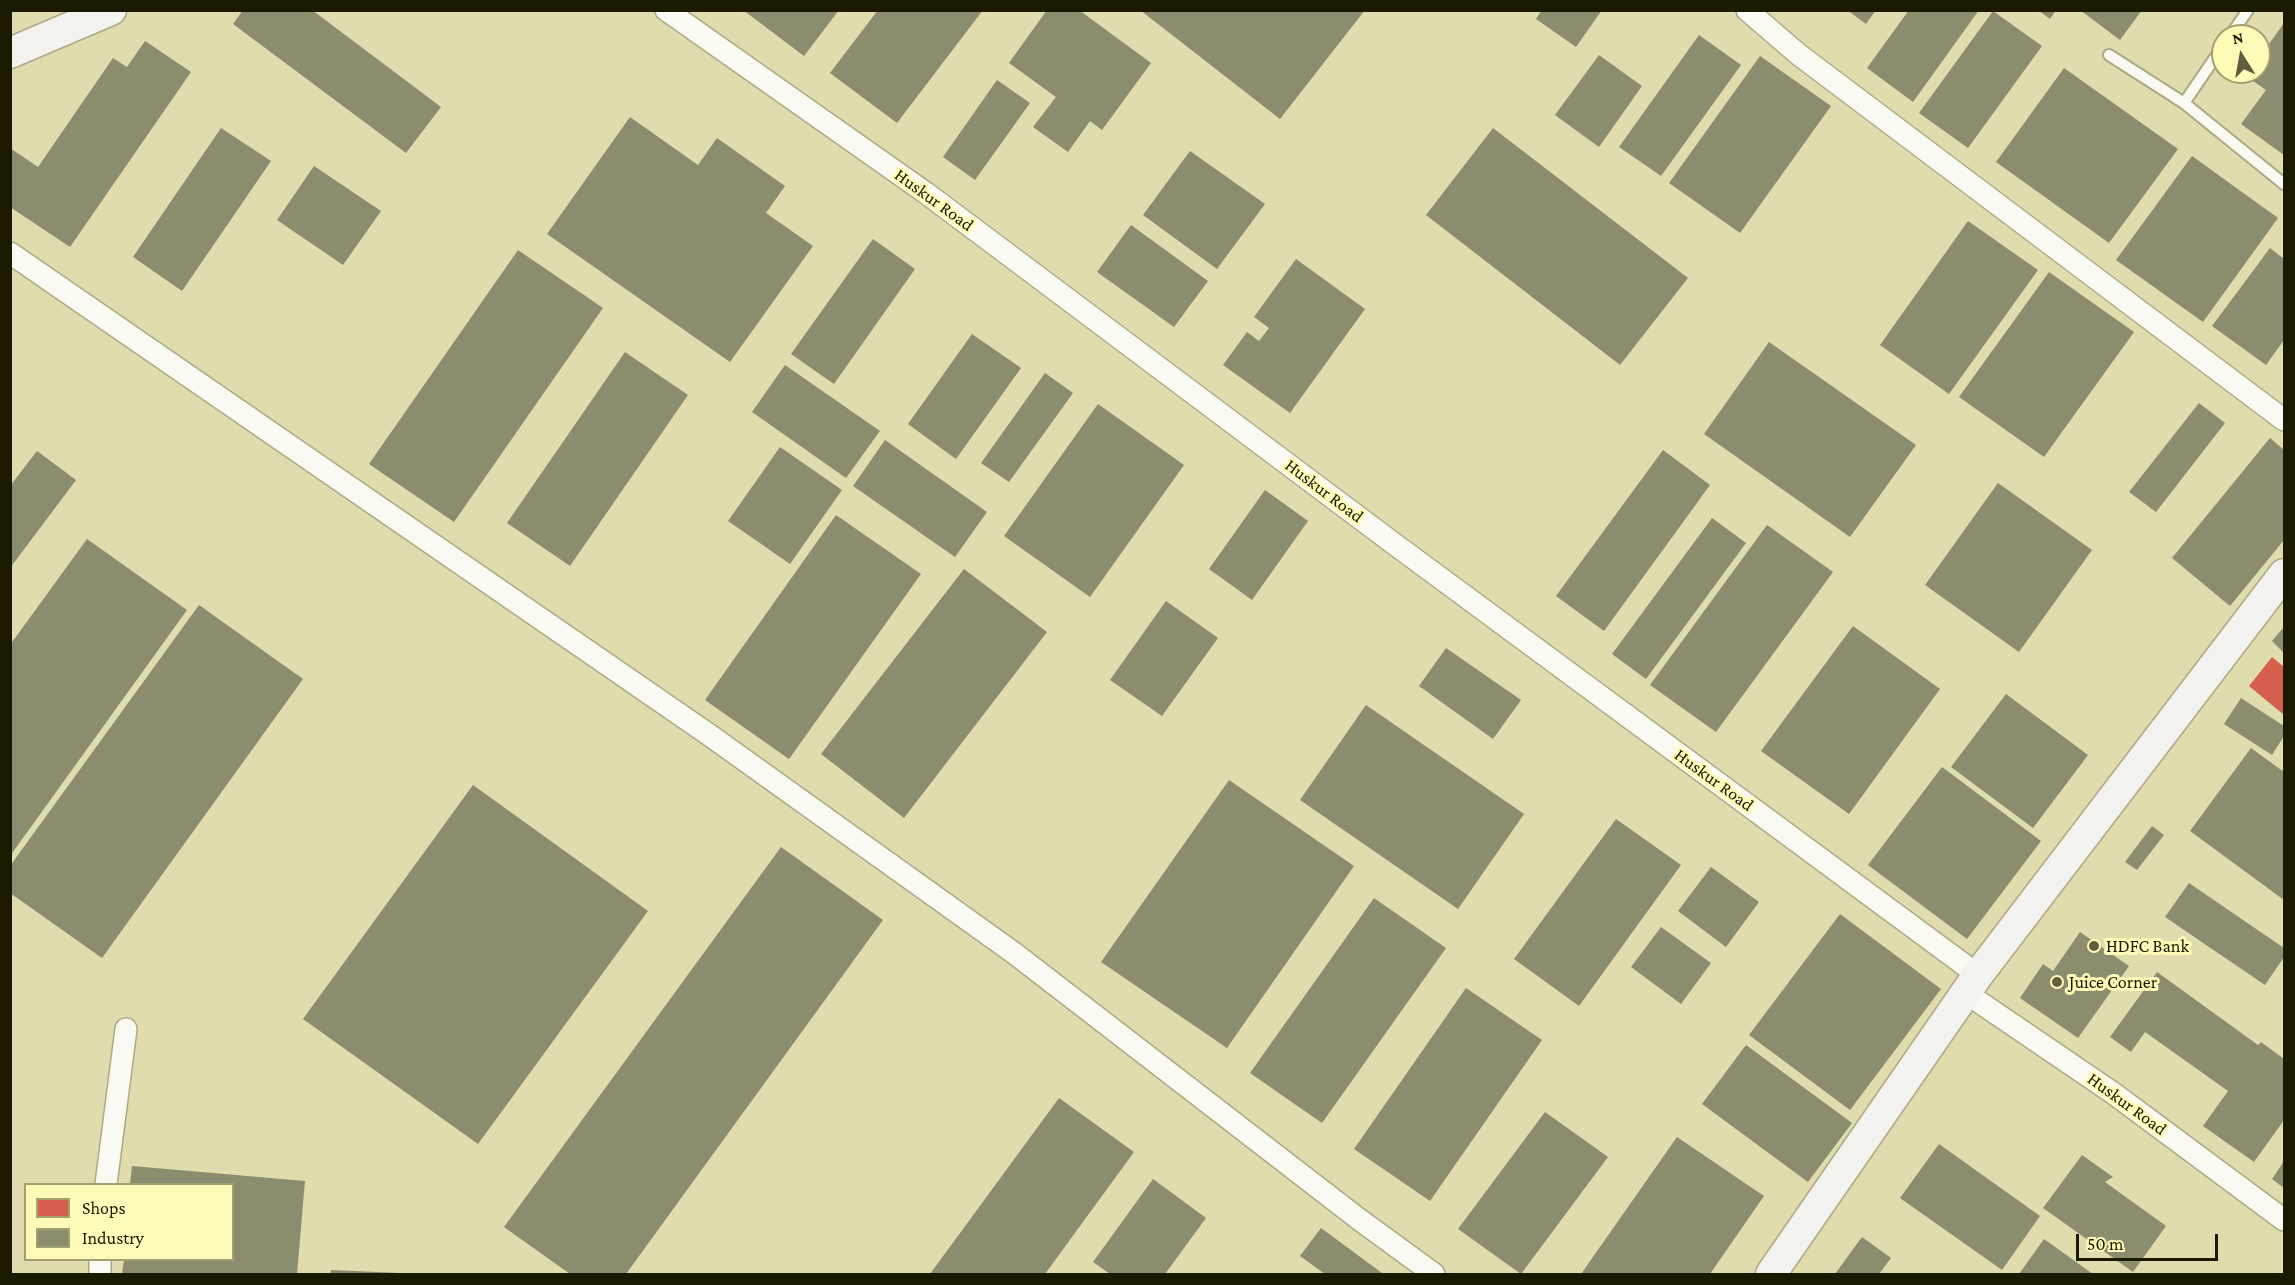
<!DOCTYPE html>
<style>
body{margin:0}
#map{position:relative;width:2295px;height:1285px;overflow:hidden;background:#dfdcad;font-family:"Crimson Pro",serif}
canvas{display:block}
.frame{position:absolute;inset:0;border:12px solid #1b1a01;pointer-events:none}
.legend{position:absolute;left:24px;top:1183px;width:210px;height:78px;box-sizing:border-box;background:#fefbb8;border:2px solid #a3a16f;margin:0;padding:8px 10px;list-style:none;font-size:18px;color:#1b1a01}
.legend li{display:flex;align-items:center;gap:12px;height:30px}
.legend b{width:30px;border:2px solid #a3a16f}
.north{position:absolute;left:2211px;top:24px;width:60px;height:60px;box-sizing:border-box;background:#fefbb8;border:2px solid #a3a16f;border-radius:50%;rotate:349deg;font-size:16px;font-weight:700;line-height:24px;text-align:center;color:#1b1a01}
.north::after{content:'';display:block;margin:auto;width:21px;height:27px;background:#605e3d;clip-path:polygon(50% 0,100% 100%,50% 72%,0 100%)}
.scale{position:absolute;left:2076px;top:1234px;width:142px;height:27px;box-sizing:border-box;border:3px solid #1b1a01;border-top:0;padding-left:8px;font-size:18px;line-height:21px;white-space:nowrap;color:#1b1a01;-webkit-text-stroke:4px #fefbb8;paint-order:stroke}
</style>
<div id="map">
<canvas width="2295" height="1285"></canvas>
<div class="frame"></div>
<ul class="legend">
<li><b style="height:16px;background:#d6604d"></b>Shops</li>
<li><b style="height:16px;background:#8c8c6e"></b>Industry</li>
</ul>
<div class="north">N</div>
<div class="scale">50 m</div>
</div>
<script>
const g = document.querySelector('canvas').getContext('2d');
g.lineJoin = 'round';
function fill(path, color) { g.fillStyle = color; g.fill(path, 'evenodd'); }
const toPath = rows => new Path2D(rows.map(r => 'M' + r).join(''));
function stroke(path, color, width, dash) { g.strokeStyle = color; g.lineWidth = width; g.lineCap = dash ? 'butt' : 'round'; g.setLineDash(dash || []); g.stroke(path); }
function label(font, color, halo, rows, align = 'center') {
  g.font = font + ' "Crimson Pro",serif'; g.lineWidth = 6; g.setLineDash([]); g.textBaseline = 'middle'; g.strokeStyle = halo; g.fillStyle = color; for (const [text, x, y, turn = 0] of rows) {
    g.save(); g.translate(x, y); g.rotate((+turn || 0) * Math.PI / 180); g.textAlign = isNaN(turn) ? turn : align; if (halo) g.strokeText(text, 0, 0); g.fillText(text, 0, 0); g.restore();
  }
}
const shops = toPath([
 [2272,657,2284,667,2284,715,2249,686]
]);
const industry = toPath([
 [243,10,312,10,441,107,406,153,233,24],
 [743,10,839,10,804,56],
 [878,10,983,10,897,123,830,73],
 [1047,10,1079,10,1151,63,1102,130,1090,121,1068,152,1033,127,1056,97,1009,63],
 [1140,10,1365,10,1280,119],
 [1542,10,1602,10,1576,47,1536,19],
 [1847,10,1876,10,1866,24],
 [1909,10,1979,10,1913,102,1867,68],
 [2038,10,2056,10,2050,19],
 [2080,10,2142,10,2120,40],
 [1993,11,2042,46,1968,148,1919,113],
 [2284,23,2284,155,2241,124,2266,90,2246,76,2248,72,2259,72,2259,58],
 [1699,35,1741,65,1661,176,1619,147],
 [145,41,191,72,70,247,10,207,10,148,38,167,113,58,127,67],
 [1599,55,1642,86,1599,147,1555,115],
 [1760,56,1831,106,1740,233,1669,183],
 [2064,68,2178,149,2109,243,1996,162],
 [997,80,1030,103,975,180,943,157],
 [630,117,698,165,717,138,785,186,766,213,813,246,730,362,547,234],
 [221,128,271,161,182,291,133,257],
 [1493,128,1688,278,1620,365,1426,215],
 [1190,151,1265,204,1217,269,1143,215],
 [2192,156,2278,218,2203,322,2116,260],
 [314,166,381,211,343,265,277,220],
 [1968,221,2038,270,1949,394,1880,345],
 [1131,225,1208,281,1174,327,1097,272],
 [873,239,915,269,834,384,791,354],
 [2270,248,2284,259,2284,340,2266,365,2212,326],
 [518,250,603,308,454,522,369,464],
 [1296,259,1365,309,1290,413,1223,365,1247,332,1259,341,1269,328,1254,317],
 [2049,272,2134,332,2044,457,1959,397],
 [972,334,1021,368,956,459,908,424],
 [1769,342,1916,445,1850,537,1704,434],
 [625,352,688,395,570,566,507,523],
 [785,365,880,431,846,478,752,412],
 [1045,373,1073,393,1009,482,981,463],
 [2199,403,2225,423,2156,512,2129,492],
 [1098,404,1184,465,1090,597,1004,536],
 [2270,438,2284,450,2284,540,2230,606,2172,558],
 [885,440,987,512,955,557,853,486],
 [780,447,842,490,790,564,728,521],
 [1663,450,1710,485,1604,631,1556,596],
 [37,451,76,480,10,568,10,486],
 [1998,483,2092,550,2019,652,1925,585],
 [1265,490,1308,521,1252,600,1209,569],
 [836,515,921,574,789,759,705,700],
 [1712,518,1746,543,1646,679,1612,654],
 [1767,525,1833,572,1716,732,1650,685],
 [87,539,187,610,10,856,10,645],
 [964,569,1047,632,904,818,821,754],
 [1166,601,1218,638,1162,716,1110,680],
 [199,605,303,679,102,958,10,893,10,866],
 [1853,626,1940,689,1849,814,1761,751],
 [2284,627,2284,653,2272,641],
 [1446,648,1521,700,1493,739,1419,686],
 [2006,694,2088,755,2033,828,1951,767],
 [2241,698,2284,726,2284,736,2272,755,2224,724],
 [1366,705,1524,814,1458,909,1300,800],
 [2251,748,2284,772,2284,900,2190,831],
 [1942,767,2041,841,1967,939,1868,865],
 [1229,780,1354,866,1227,1048,1101,962],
 [473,785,648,911,478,1144,303,1019],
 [1616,819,1681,865,1579,1006,1514,959],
 [2152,826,2164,835,2137,870,2125,862],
 [781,847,883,920,626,1274,570,1274,504,1227],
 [1711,867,1759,902,1726,947,1678,911],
 [2189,883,2284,948,2284,957,2265,985,2165,917],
 [1374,898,1446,948,1322,1123,1250,1073],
 [1840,914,1941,989,1850,1110,1749,1035],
 [1661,927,1711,963,1681,1004,1631,967],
 [2080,932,2129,966,2078,1038,2020,998,2043,964,2053,971],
 [2157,972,2258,1045,2261,1042,2284,1059,2284,1120,2254,1162,2203,1126,2228,1091,2145,1032,2131,1052,2110,1037],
 [1466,988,1542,1040,1430,1201,1354,1149],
 [1746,1045,1852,1123,1808,1182,1702,1104],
 [1059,1098,1134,1152,1045,1274,930,1274],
 [1545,1112,1608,1157,1521,1274,1458,1229],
 [1677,1137,1764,1196,1710,1274,1581,1274],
 [1939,1144,2040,1216,2002,1270,1900,1198],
 [2082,1155,2113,1177,2105,1182,2166,1226,2133,1272,2043,1208],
 [2284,1161,2284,1188,2272,1179],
 [132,1166,305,1181,297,1274,122,1274,124,1260,232,1260,232,1184,130,1184],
 [1153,1179,1206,1218,1165,1274,1110,1274,1093,1262],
 [1321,1228,1382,1273,1381,1274,1325,1274,1300,1256],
 [1862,1237,1891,1258,1879,1274,1835,1274],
 [2044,1239,2093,1274,2019,1274],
 [331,1270,401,1273,401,1274,330,1274]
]);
const lane = toPath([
 [2230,36,2248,10],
 [2109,55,2184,103,2284,184],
 [2184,103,2223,46]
]);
const street = toPath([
 [666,10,926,193,1393,543,1978,975],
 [1747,10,1798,54,2284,420],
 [10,253,708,734,1014,953,1360,1220,1434,1274],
 [1966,993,2113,1093,2284,1220],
 [106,1184,126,1029],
 [100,1274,100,1260]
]);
const secondary = toPath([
 [10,53,111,10],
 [1771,1274,1978,975,2284,574]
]);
const markers = [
 [2094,946,6,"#605e3d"],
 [2057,982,6,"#605e3d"]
];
const streetNames = [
 ["Huskur Road",934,200,36],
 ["Huskur Road",1324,491,37],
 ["Huskur Road",1714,780,36],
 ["Huskur Road",2127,1104,36]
];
const poiNames = [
 ["HDFC Bank",2106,946],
 ["Juice Corner",2069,982]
];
fill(shops, '#d6604d');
fill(industry, '#8c8c6e');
stroke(lane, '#aca984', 14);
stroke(street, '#aca984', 24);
stroke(secondary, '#aca984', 33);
stroke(lane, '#fafaf3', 10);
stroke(street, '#fafaf3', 21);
stroke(secondary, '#f3f2ee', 30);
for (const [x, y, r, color] of markers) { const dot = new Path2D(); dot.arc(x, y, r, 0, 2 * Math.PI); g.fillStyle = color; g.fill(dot); stroke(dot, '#fefbb8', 2); }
label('18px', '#1b1a01', '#fefbb8', streetNames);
label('18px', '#1b1a01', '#fefbb8', poiNames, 'left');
</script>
